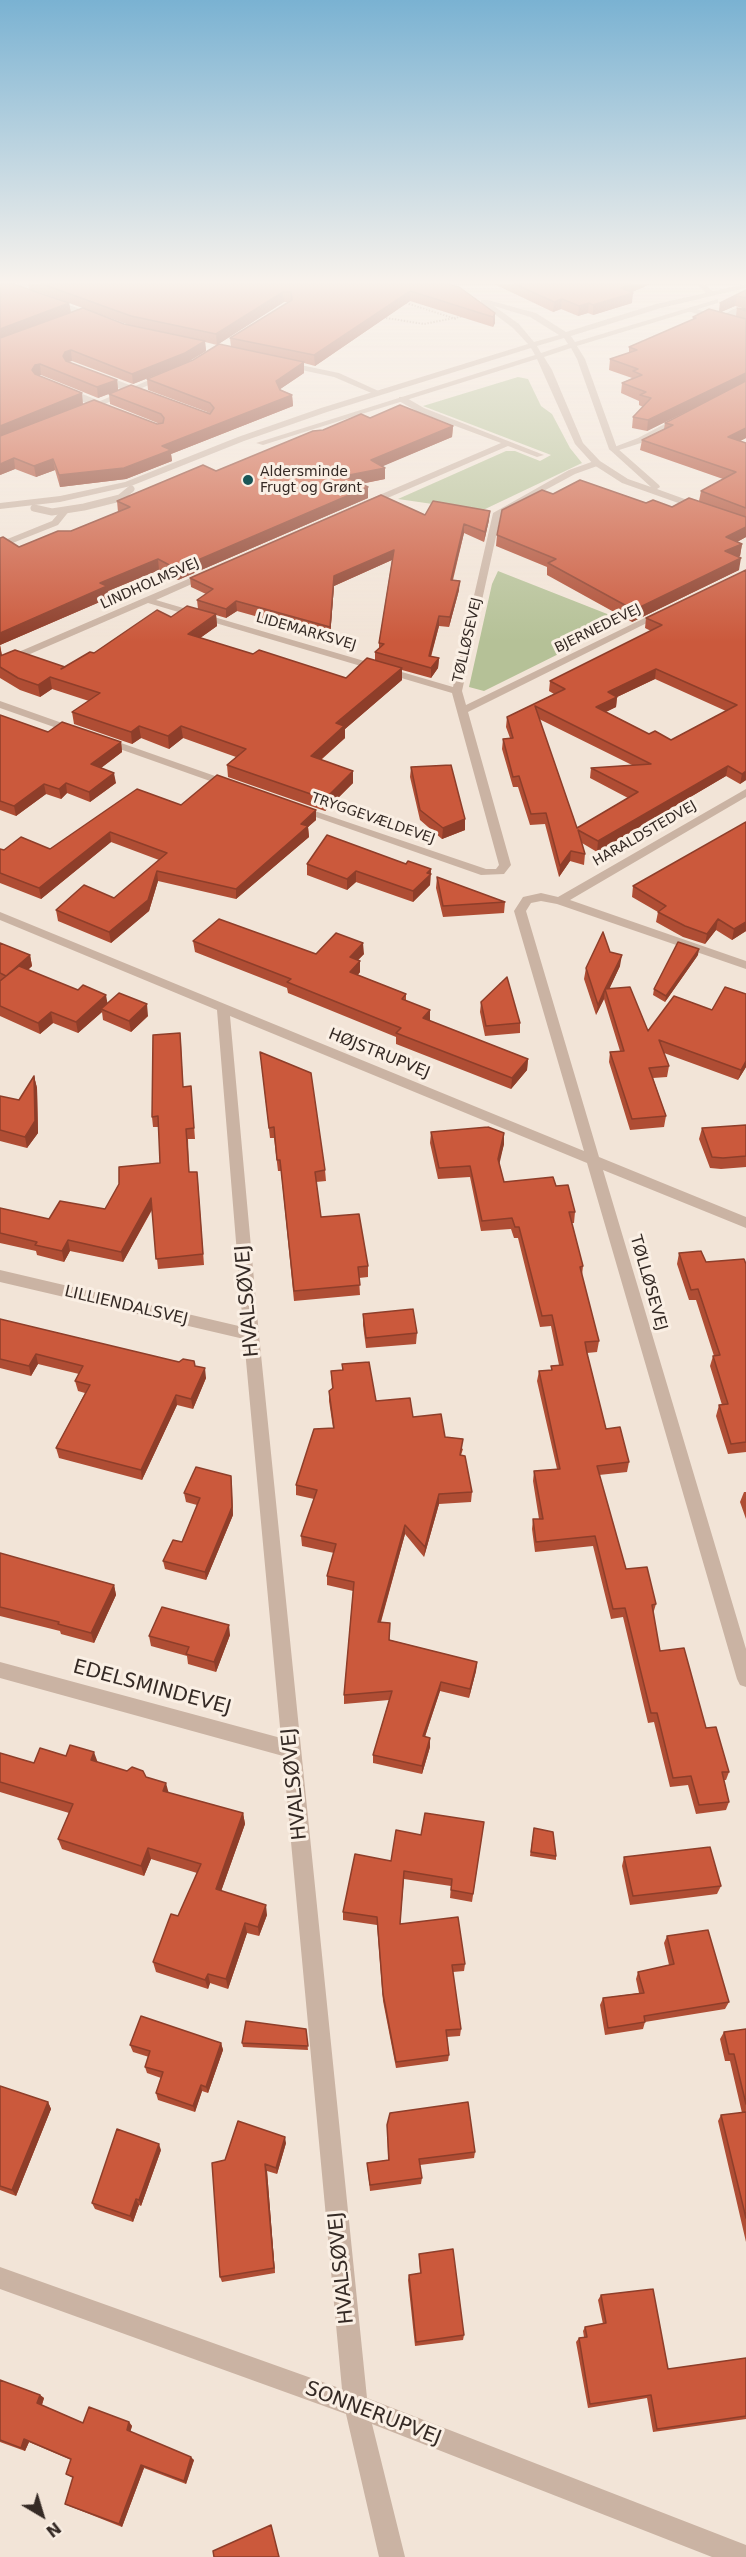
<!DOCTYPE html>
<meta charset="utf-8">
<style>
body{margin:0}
#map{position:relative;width:746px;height:2557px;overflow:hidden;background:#f2e4d7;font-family:"DejaVu Sans",sans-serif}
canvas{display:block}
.north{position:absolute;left:12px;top:2485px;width:60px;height:60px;-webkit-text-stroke:4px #faefe4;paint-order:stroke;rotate:142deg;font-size:16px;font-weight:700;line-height:24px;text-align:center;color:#352a25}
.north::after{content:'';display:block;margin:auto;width:21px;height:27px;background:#352a25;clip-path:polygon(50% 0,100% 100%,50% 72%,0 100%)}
</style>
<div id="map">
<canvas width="746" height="2557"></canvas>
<div class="north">N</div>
</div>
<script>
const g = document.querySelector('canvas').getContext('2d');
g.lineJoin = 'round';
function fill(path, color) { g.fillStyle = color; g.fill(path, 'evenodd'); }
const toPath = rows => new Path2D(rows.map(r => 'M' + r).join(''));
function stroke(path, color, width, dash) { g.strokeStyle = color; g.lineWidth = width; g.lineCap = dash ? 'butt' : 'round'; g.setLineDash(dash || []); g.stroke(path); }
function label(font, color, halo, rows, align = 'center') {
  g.font = font + ' "DejaVu Sans",sans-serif'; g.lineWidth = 6; g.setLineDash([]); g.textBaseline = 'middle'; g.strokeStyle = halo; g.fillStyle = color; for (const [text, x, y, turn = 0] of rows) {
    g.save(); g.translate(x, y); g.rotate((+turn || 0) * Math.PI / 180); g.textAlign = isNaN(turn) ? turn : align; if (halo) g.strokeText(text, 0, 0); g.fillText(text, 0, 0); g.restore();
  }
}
const green = toPath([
 [518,377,528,379,541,406,552,414,570,448,582,463,481,511,398,499,506,451,515,451,540,461,551,455,423,406],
 [498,571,625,621,484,691,469,687,492,584]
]);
const path = toPath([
 [403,302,456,319],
 [380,317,424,324,464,316]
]);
const service = toPath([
 [15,288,26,284],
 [723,319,735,312,746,314],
 [104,379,141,393],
 [68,392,98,404],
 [34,508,52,512,84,507,120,498,131,489]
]);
const minor = toPath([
 [697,284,704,284,715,293,708,295,697,284],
 [52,299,100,316,101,318,94,320,49,303,52,299],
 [690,307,746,324,746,328,687,311,690,307],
 [286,362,339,373,383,393,376,395,334,377,283,366,286,362],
 [163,374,170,376,86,412,79,410,163,374],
 [399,397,405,397,424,408,544,455,537,457,508,446,369,506,363,506,363,502,501,443,418,412,399,401,399,397],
 [678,417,685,419,644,442,613,452,609,449,638,438,678,417],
 [597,460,600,461,600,465,575,474,501,514,462,691,466,705,659,611,667,613,468,712,511,865,504,874,481,875,290,808,292,806,300,806,486,869,496,869,499,865,452,693,148,603,0,667,0,660,209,570,212,571,212,575,156,600,453,687,493,513,569,470,597,460],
 [63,508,70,510,58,525,0,548,0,542,52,521,63,508],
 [0,701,79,729,80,731,71,733,0,708,0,701],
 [104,737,235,783,237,785,235,787,227,787,100,742,100,738,104,737],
 [746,789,746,797,570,900,746,961,746,969,557,904,541,901,531,903,526,911,599,1157,746,1217,746,1228,603,1170,746,1649,746,1687,740,1685,737,1679,587,1163,230,1016,259,1335,367,2398,746,2545,746,2557,712,2557,372,2424,405,2557,379,2557,346,2414,0,2289,0,2267,342,2389,283,1756,0,1678,0,1662,281,1738,244,1339,0,1282,0,1270,243,1327,217,1010,0,920,0,912,584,1151,514,911,523,897,541,893,558,897,746,789]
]);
const tertiary = toPath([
 [746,284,746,288,661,308,571,336,575,342,718,299,718,303,577,346,585,359,617,448,659,485,660,487,657,489,704,506,704,510,698,510,622,483,594,465,575,444,537,359,263,445,256,443,535,355,531,348,327,412,244,441,131,486,60,502,0,509,0,503,60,496,125,482,238,437,321,408,528,344,513,328,481,304,481,300,488,300,536,313,566,332,656,304,746,284],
 [494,306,530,317,559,335,534,342,519,324,494,306],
 [564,338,568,344,541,353,537,346,564,338],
 [571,348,577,359,609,449,651,487,628,479,600,461,583,443,552,370,544,357,571,348]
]);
const wall = toPath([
 [28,284,448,284,495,313,495,323,493,327,410,301,315,366,304,363,304,373,280,389,292,395,293,406,171,454,172,461,126,479,60,487,55,470,36,477,15,469,0,475,59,299,29,289],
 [284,302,289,302,230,338,231,347,147,379,148,390,210,413,118,390,117,380,69,362,72,361,133,384,186,363,206,351,205,342,217,345],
 [69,303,129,325,71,313],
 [37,375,41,375,98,398,109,394,110,404,160,424,157,424,83,404],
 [494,284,650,284,632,292,632,303,593,315,588,313,578,316,561,309,553,312],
 [746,290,746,438,740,441,746,443,746,537,737,542,742,544,740,556,738,557,739,570,632,622,547,575,547,567,496,546,497,535,553,494,646,503,672,507,699,501,701,491,723,479,640,450,642,440,664,429,665,423,701,404,647,431,632,428,633,417,643,407,639,405,639,401,621,393,622,383,632,378,609,370,610,359,629,353,629,347,693,320,693,317,719,312,720,303],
 [735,306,746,309,737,308,736,316,721,312],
 [370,418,453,426,452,437,382,466,385,468,385,479,361,484,368,498,178,580,159,570,108,591,109,598,0,645,2,655,65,667,171,617,198,609,197,600,206,594,191,587,190,578,425,515,489,520,484,542,464,533,453,580,459,590,449,627,439,626,431,657,439,658,438,668,431,678,402,670,402,680,345,729,345,738,321,760,353,771,353,783,325,811,228,777,227,765,236,757,183,738,169,749,141,738,132,744,74,724,72,712,89,701,52,689,40,697,20,690,0,678,0,538,19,547,71,531,118,512,117,501,216,471,323,430],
 [392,560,379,643,379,649,375,652,375,661,346,678,253,654,200,638,217,626,216,615,226,618,237,611,330,637,334,586],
 [746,570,746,780,740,784,726,776,597,852,582,843,585,854,584,865,570,861,559,877,545,824,530,825,518,787,513,787,502,749,503,739,510,738,506,727,507,717,554,694,549,691,550,681,651,631,645,628,646,618],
 [655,679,726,711,671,740,649,734,606,712,616,707,617,697],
 [539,719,632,765,591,768,590,778,628,798,577,828],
 [0,715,48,732,121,742,122,752,101,768,116,783,90,802,67,793,61,799,46,794,16,816,0,810],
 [411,767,465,830,442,839,420,820,410,777],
 [181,805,316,810,316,820,308,827,309,837,236,899,158,881,149,911,111,943,58,921,56,910,114,898,159,860,111,842,41,899,0,883,0,849,4,850,50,849],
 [307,864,406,864,431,869,430,885,413,902,356,882,347,890,307,875],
 [437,877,505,902,504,913,443,917,436,888],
 [633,886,746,931,732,940,716,930,705,944,683,937,656,922,658,912,632,897],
 [193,941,316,954,364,954,358,960,360,961,360,972,358,975,406,994,406,1000,430,1021,528,1059,527,1070,511,1089,396,1044,396,1037,288,993,287,988,195,952],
 [0,943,30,955,32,966,28,970,108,1003,148,1016,131,1032,103,1020,102,1012,78,1033,53,1023,40,1034,0,1016],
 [698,955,665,1002,653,995,654,989],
 [620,966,609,989,648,1031,746,1067,738,1080,664,1053,669,1066,667,1077,653,1078,666,1116,664,1127,630,1130,609,1062,610,1052,620,1051,604,999,596,1015,584,979,586,968],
 [481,1002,520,1023,520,1033,485,1036,480,1012],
 [181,1043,183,1087,191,1086,195,1139,188,1139,189,1172,198,1182,204,1265,158,1269,152,1210,123,1262,70,1251,64,1262,37,1255,36,1251,0,1243,0,1208,49,1219,105,1209,160,1163,159,1127,153,1127,152,1117],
 [260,1052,325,1170,326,1181,316,1182,321,1217,368,1266,368,1277,359,1278,360,1295,294,1301,281,1171,278,1171,274,1138,270,1138],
 [34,1076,37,1088,38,1133,27,1148,0,1141,0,1096,19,1100],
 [746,1125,746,1167,721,1169,710,1168,699,1139,702,1128],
 [431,1132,504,1144,499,1162,504,1182,556,1186,575,1212,574,1223,572,1223,583,1266,582,1276,599,1341,597,1352,587,1353,606,1429,629,1462,627,1472,599,1475,626,1569,656,1604,653,1614,660,1651,706,1728,729,1772,726,1780,724,1780,729,1802,726,1810,696,1814,688,1785,670,1787,654,1722,648,1723,623,1617,611,1619,593,1546,535,1552,532,1529,533,1519,539,1519,533,1481,534,1471,557,1469,537,1381,539,1371,551,1370,551,1366,559,1365,551,1326,540,1327,518,1238,514,1238,511,1229,481,1231,470,1177,438,1179,430,1143],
 [679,1253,706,1262,746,1264,746,1452,728,1454,716,1416,719,1405,722,1405,710,1366,713,1356,714,1356,696,1300,689,1300,677,1264],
 [363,1314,417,1333,416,1344,366,1348,363,1325],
 [0,1319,195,1366,206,1378,193,1409,177,1405,142,1480,59,1458,56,1448,85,1393,78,1391,75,1381,79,1374,38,1364,31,1376,0,1368],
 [342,1364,376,1401,413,1417,445,1437,463,1449,461,1455,472,1492,471,1502,439,1504,424,1557,405,1534,381,1622,390,1640,477,1662,476,1671,469,1698,440,1691,425,1737,430,1747,422,1774,373,1763,373,1755,389,1700,344,1704,344,1695,353,1591,327,1585,327,1576,334,1553,302,1546,301,1536,314,1499,296,1495,296,1485,333,1428,329,1401,329,1391,332,1389,331,1371,342,1370],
 [232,1484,233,1515,206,1580,165,1569,163,1561,182,1542,197,1505,186,1502,184,1493],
 [744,1492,746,1492,746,1519,740,1502],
 [0,1553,114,1585,116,1595,94,1643,61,1634,60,1631,0,1616],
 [230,1635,216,1672,188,1664,187,1656,151,1646,149,1636],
 [0,1753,34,1763,66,1756,97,1762,146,1777,169,1793,243,1813,245,1824,221,1891,267,1915,259,1936,247,1933,228,1989,210,1983,208,1989,156,1972,153,1962,178,1916,197,1873,151,1859,144,1876,62,1849,58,1839,69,1813,0,1792],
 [484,1822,472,1902,450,1898,451,1886,404,1879,400,1924,465,1964,464,1971,453,1972,461,2029,460,2036,447,2037,449,2055,448,2061,396,2068,383,2001,377,1925,343,1920,343,1912,421,1835],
 [534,1828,556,1856,556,1860,530,1856],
 [624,1857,721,1886,717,1894,630,1905,622,1866],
 [667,1936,729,2002,725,2009,645,2022,643,2029,605,2035,600,2005,603,1998,639,1993,636,1979,638,1972,669,1965,664,1943],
 [306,2029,308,2050,243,2047,242,2043],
 [746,2029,746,2242,718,2121,721,2115,742,2113,730,2061,725,2061,720,2039,724,2032],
 [221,2043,223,2050,208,2093,202,2091,195,2112,158,2100,156,2093,161,2078,147,2073,145,2067,149,2057,133,2052,130,2045],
 [0,2086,48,2102,51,2109,16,2196,0,2190],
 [387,2125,475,2152,474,2158,420,2165,422,2178,421,2184,370,2191,367,2163,388,2160],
 [286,2143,277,2174,267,2171,275,2273,222,2282,220,2277,225,2160],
 [161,2150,141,2206,139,2205,133,2222,95,2209,92,2203],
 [419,2254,464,2335,463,2340,415,2346,408,2280,409,2275,420,2273,419,2259],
 [601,2295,668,2369,746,2358,746,2419,653,2432,647,2398,588,2408,576,2342,579,2338,584,2337,583,2331,585,2327,603,2324,598,2300],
 [0,2380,40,2395,44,2398,42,2405,83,2423,129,2422,132,2426,130,2432,194,2460,186,2484,144,2468,122,2527,69,2506,65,2504,73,2478,66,2474,71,2460,29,2442,25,2451,0,2442]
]);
const shadedWall = toPath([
 [630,284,650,284,628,294,633,293,632,303,593,315,593,305,621,288],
 [410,291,410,301,315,366,314,355],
 [283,292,284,302,217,345,216,334],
 [737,296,735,306,719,313,720,303],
 [562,299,561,309,553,312,554,302],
 [69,303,71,313,0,340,0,329],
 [589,303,588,313,578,316,579,306],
 [495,313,495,323,493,327,493,317],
 [205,341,206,351,186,363,133,384,132,374],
 [71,350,72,361,66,362,63,356,65,352],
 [304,362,304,373,276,392,276,381],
 [40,364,41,375,36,375,32,370,35,365],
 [746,373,746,382,647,431,648,420],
 [117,380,118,390,98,398,97,387],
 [82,393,83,404,0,438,0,426],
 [292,395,293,406,171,454,172,461,126,479,60,487,59,475,162,446],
 [453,426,452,437,374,470,385,468,385,479,344,487,344,476,371,460],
 [746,428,746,438,726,448,728,437],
 [14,458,15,469,0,475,0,464],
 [53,459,55,470,36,477,34,466],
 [368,487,368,498,178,580,177,569],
 [490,511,489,520,484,542,485,532],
 [464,524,464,533,450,589,451,580],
 [746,527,746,537,724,549,726,537],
 [742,544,740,556,723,563,725,551],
 [394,550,394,559,334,586,330,637,330,627,334,576],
 [741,558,739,570,632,622,634,610],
 [158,559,159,570,108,591,109,598,0,645,2,657,0,658,0,633,100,583],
 [460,581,459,590,449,627,450,617],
 [236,601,237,611,226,618,226,609],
 [216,614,217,626,189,646,188,634],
 [439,616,439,626,428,666,429,656],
 [439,658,438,668,431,678,431,668],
 [402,668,402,680,345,729,345,738,311,768,311,756,336,723],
 [656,669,655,679,617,697,616,707,595,717,596,707,608,692],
 [50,677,52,689,40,697,38,685],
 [139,726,141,738,132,744,131,732],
 [181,726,183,738,169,749,168,736],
 [121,742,122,752,93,774,91,764],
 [728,766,726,776,597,852,598,841],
 [353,771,353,783,325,811,325,799],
 [746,771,746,780,740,784,742,774],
 [114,773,116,783,90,802,89,792],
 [66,783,67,793,61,799,59,789],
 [44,784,46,794,16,816,14,806],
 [316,810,316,820,308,827,309,837,236,899,236,889],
 [465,819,465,830,442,839,443,828],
 [110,832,111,842,41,899,39,888],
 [571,851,570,861,559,877,560,866],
 [431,869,430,885,413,902,413,891],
 [157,871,158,881,149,911,111,943,109,932],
 [356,871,356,882,347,890,347,879],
 [718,919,716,930,705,944,707,934],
 [746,922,746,931,732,940,734,929],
 [363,943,364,954,350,968,350,957],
 [699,949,698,955,665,1002,666,996],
 [30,955,32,966,8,987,6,976],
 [622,955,620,966,607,994,605,989],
 [360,961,360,972,350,983,350,972],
 [605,989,604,999,596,1015,598,1005],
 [106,995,108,1006,101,1009,102,1012,78,1033,76,1022],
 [147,1004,148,1016,131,1032,129,1021],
 [430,1010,430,1021,423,1018],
 [51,1012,53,1023,40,1034,38,1023],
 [528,1059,527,1070,511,1089,512,1078],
 [746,1061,746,1067,738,1080,741,1070],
 [34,1076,37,1088,38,1133,27,1148,25,1137],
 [504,1133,504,1144,498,1170,498,1159],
 [151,1198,152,1209,123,1262,121,1252],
 [68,1240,70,1251,64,1262,62,1251],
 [36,1354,38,1364,31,1376,29,1366],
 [205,1368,206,1378,193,1409,191,1399],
 [176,1395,177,1405,142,1480,141,1470],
 [231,1476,233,1515,206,1580,205,1572],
 [439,1494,439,1504,424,1557,425,1547],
 [405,1525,405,1534,378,1631,378,1622],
 [114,1585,116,1595,94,1643,91,1633],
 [229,1625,230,1635,216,1672,214,1662],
 [477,1662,476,1671,469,1698,470,1689],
 [441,1682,440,1691,422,1745,423,1736],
 [430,1738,430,1747,422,1774,422,1766],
 [94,1752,98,1763,91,1760],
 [166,1783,169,1794,163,1791],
 [243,1813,245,1824,218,1900,216,1889],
 [148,1848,151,1859,144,1876,141,1866],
 [266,1905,267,1915,259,1936,258,1927],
 [245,1923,247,1933,228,1989,226,1979],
 [208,1974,210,1983,208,1989,205,1980],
 [221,2043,223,2050,208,2093,206,2087],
 [201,2085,202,2091,195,2112,193,2106],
 [48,2102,51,2109,16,2196,12,2190],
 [285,2137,286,2143,277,2174,276,2168],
 [159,2144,161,2150,141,2206,139,2200],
 [265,2164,267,2171,275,2273,274,2268],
 [136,2199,139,2205,133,2222,130,2216],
 [40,2395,44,2398,41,2407,37,2403],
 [129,2422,132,2426,130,2433,127,2430],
 [24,2439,29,2442,25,2451,21,2448],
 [191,2457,194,2460,186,2484,184,2481],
 [141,2465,144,2468,122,2527,119,2524]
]);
const building = toPath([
 [0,284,13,284,69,303,0,329,0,284],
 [42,284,448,284,459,287,495,313,493,317,410,291,314,355,230,338,292,300,291,292,283,292,216,334,131,316,42,284],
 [515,284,630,284,621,288,633,293,593,305,589,303,579,306,562,299,554,302,515,284],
 [746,290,746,298,737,296,720,303,746,290],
 [83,308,124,324,205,341,185,353,132,374,71,350,65,352,63,356,66,361,117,380,97,387,40,364,35,365,32,370,35,374,82,393,0,426,0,338,83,308],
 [737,308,746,309,746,311,737,308],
 [709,309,746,319,746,373,648,420,633,417,651,398,640,395,646,392,622,383,642,375,633,371,638,369,610,359,637,350,629,347,696,318,693,317,709,309],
 [219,344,304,362,276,381,280,390,292,395,162,446,171,450,124,468,59,475,53,459,34,466,14,458,0,464,0,436,94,400,157,424,163,423,164,418,161,414,109,394,131,385,210,414,214,408,210,403,147,379,193,360,219,344],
 [746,381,746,428,728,437,746,443,746,508,701,491,736,472,642,440,673,425,665,423,746,381],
 [400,405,453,426,371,460,385,468,344,476,368,487,177,569,158,559,100,583,107,586,0,633,0,538,3,537,19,547,58,531,71,531,130,507,117,501,203,465,216,471,313,431,323,430,361,414,370,418,400,405],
 [580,480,646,503,653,500,672,507,689,498,746,517,746,527,726,537,742,544,725,551,741,558,634,610,548,563,556,559,497,535,502,510,542,490,553,494,580,480],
 [381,495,425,515,433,501,490,511,485,532,464,524,451,580,460,581,450,617,439,616,429,656,439,658,431,668,375,652,384,644,379,643,394,550,334,576,330,627,236,601,226,609,197,600,213,589,190,578,381,495],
 [746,570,746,771,742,774,728,766,598,841,578,830,585,854,571,851,560,866,546,813,531,814,519,776,513,777,503,739,513,738,507,717,565,689,550,681,662,625,646,618,746,570],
 [656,669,737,705,671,740,655,731,649,734,596,707,617,697,608,692,656,669],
 [535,706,651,764,591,768,638,792,577,828,535,706],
 [187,606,216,614,188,634,253,654,259,650,346,678,367,658,402,668,336,723,344,726,311,756,353,771,325,799,227,765,246,749,181,726,168,736,139,726,131,732,72,712,100,693,50,677,38,685,18,678,0,667,0,656,15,650,65,667,61,669,90,652,94,653,157,610,171,617,187,606],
 [0,715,48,732,62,722,121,742,91,764,114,773,89,792,66,783,59,789,44,784,14,806,0,801,0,715],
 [451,765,465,819,443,828,420,810,411,767,451,765],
 [217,775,316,810,301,824,308,826,236,889,157,871,148,900,109,932,56,910,84,885,114,898,167,853,110,832,39,888,0,873,0,849,4,850,21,837,50,849,137,789,181,805,217,775],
 [746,822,746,922,734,929,718,919,707,934,685,926,658,912,666,906,633,886,746,822],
 [327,835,406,864,408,861,431,869,427,873,431,874,413,891,356,871,347,879,307,864,327,835],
 [437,877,505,902,443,906,437,877],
 [219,919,316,954,336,933,363,943,350,957,360,961,350,972,406,994,402,999,430,1010,423,1018,528,1059,512,1078,396,1033,401,1028,287,982,291,979,193,941,219,919],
 [603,932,610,952,622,955,605,989,630,987,648,1031,674,996,712,1010,725,987,746,994,746,1061,741,1070,659,1040,669,1066,649,1068,666,1116,632,1119,610,1052,624,1051,605,989,598,1005,586,968,603,932],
 [678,942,699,949,666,996,654,989,678,942],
 [0,943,30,955,6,976,0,973,0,943],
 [19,966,78,990,83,985,106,995,76,1022,51,1012,38,1023,0,1006,0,981,19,966],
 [507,977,520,1023,486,1026,481,1002,507,977],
 [119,993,147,1004,129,1021,101,1009,119,993],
 [180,1033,183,1087,191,1086,194,1128,186,1129,189,1172,197,1172,203,1254,156,1259,151,1198,121,1252,68,1240,62,1251,35,1245,37,1242,0,1233,0,1208,49,1219,60,1201,105,1209,119,1184,119,1167,160,1163,158,1116,152,1117,153,1035,180,1033],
 [260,1052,311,1073,325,1170,315,1172,321,1217,359,1214,368,1266,358,1267,360,1285,294,1291,280,1160,277,1160,274,1127,269,1128,260,1052],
 [34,1076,35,1121,25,1137,0,1130,0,1096,19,1100,34,1076],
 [746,1125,746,1156,723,1158,712,1157,702,1128,746,1125],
 [488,1127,504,1133,498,1159,504,1182,553,1177,556,1186,568,1185,575,1212,569,1212,583,1266,580,1267,599,1341,585,1342,587,1353,606,1429,620,1427,629,1462,597,1466,626,1569,647,1567,656,1604,652,1605,660,1651,684,1648,706,1728,716,1727,729,1772,722,1772,729,1802,699,1805,691,1776,673,1778,657,1713,651,1713,625,1608,613,1609,595,1536,536,1542,533,1519,543,1519,534,1471,560,1469,539,1371,552,1370,551,1366,563,1365,552,1315,542,1316,519,1227,515,1227,512,1218,482,1221,470,1166,439,1168,431,1132,488,1127],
 [701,1251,706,1262,744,1259,746,1264,746,1442,731,1444,719,1405,728,1404,713,1356,720,1355,698,1289,691,1290,679,1253,701,1251],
 [413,1309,417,1333,366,1338,363,1314,413,1309],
 [0,1319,179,1362,183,1359,194,1361,195,1366,205,1368,191,1399,176,1395,141,1470,56,1448,90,1385,75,1381,83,1366,36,1354,29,1366,0,1359,0,1319],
 [369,1362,376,1401,410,1398,413,1417,441,1414,445,1437,463,1439,460,1455,465,1456,472,1492,439,1494,425,1547,405,1525,378,1622,390,1623,389,1640,477,1662,470,1689,441,1682,423,1736,430,1738,422,1766,373,1755,392,1691,344,1695,354,1582,327,1576,336,1544,301,1536,317,1490,296,1485,314,1429,334,1428,329,1391,333,1388,331,1371,343,1370,342,1364,369,1362],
 [196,1467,231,1476,232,1507,205,1572,163,1561,173,1540,182,1542,200,1498,184,1493,196,1467],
 [0,1553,114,1585,91,1633,58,1624,59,1622,0,1607,0,1553],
 [162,1607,229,1625,214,1662,186,1654,189,1647,149,1636,162,1607],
 [70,1745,94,1752,91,1760,127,1771,132,1767,143,1771,146,1777,166,1783,163,1791,243,1813,216,1889,266,1905,258,1927,245,1923,226,1979,208,1974,205,1980,153,1962,171,1914,178,1916,201,1864,148,1848,141,1866,58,1839,73,1804,0,1782,0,1753,34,1763,40,1748,66,1756,70,1745],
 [425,1813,484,1822,473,1894,451,1890,452,1879,404,1871,400,1924,458,1917,465,1964,452,1965,461,2029,446,2030,449,2055,396,2062,383,1994,377,1917,343,1912,355,1854,391,1861,396,1830,421,1835,425,1813],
 [534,1828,553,1832,556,1856,531,1852,534,1828],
 [710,1847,721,1886,633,1896,624,1857,710,1847],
 [708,1930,729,2002,644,2016,645,2022,608,2028,603,1998,644,1993,638,1972,674,1964,667,1936,708,1930],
 [141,2016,221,2043,206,2087,201,2085,193,2106,156,2093,163,2072,145,2067,150,2051,130,2045,141,2016],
 [246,2021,306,2029,308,2046,242,2043,246,2021],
 [746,2029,746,2104,734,2054,729,2054,724,2032,746,2029],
 [0,2086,48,2102,12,2190,0,2186,0,2086],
 [468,2102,475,2152,419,2159,422,2178,370,2185,367,2163,389,2160,387,2125,390,2113,468,2102],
 [746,2112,746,2218,721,2115,746,2112],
 [238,2121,285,2137,276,2168,265,2164,274,2268,220,2277,212,2163,225,2160,238,2121],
 [117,2129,159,2144,139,2200,136,2199,130,2216,92,2203,117,2129],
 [453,2249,464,2335,416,2342,409,2275,421,2273,419,2254,453,2249],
 [653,2289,668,2369,746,2358,746,2416,657,2429,651,2395,590,2404,579,2338,587,2337,585,2327,606,2323,601,2295,653,2289],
 [0,2380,40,2395,37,2403,83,2423,89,2407,129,2422,127,2430,191,2457,184,2481,141,2465,119,2524,65,2504,73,2477,66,2474,71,2459,24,2439,21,2448,0,2440,0,2380],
 [271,2525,279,2557,214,2557,213,2551,271,2525]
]);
const markers = [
 [248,480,6,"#1a5657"]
];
const farPoinames = [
 ["Aldersminde",260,472],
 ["Frugt og Grønt",260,488]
];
const farStreetnames = [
 ["LINDHOLMSVEJ",150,584,-24],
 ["BJERNEDEVEJ",598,629,-26],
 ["LIDEMARKSVEJ",306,632,16],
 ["TØLLØSEVEJ",468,640,-77],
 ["TRYGGEVÆLDEVEJ",373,819,19],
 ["HARALDSTEDVEJ",645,834,-30]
];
const streetNames = [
 ["HØJSTRUPVEJ",379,1054,22],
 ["TØLLØSEVEJ",648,1283,74],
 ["LILLIENDALSVEJ",126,1306,13]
];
const nearStreetnames = [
 ["HVALSØVEJ",248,1301,-95],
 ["EDELSMINDEVEJ",152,1688,15],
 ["HVALSØVEJ",295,1784,-96],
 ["HVALSØVEJ",342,2268,-96],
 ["SONNERUPVEJ",373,2414,21]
];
fill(green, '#b5c197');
stroke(path, '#b69d8d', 2, [1.5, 1.5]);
stroke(service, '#cab3a3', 7);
fill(minor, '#cab3a3');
fill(tertiary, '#cab3a3');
fill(wall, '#af4d34');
fill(shadedWall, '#8e3e2a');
fill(building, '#cb593c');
stroke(building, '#8e3e2a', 1.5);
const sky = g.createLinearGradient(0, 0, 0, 642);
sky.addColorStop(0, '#7ab2d2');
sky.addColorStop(0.44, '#f9f3ed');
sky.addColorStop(1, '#f9f3ed00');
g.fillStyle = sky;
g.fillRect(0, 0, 746, 642);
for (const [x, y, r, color] of markers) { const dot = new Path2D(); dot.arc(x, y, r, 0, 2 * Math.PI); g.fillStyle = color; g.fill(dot); stroke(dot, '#faefe4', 2); }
label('14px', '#352a25', '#faefe4', farPoinames, 'left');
label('14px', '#352a25', '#faefe4', farStreetnames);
label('16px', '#352a25', '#faefe4', streetNames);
label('20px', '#352a25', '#faefe4', nearStreetnames);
</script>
